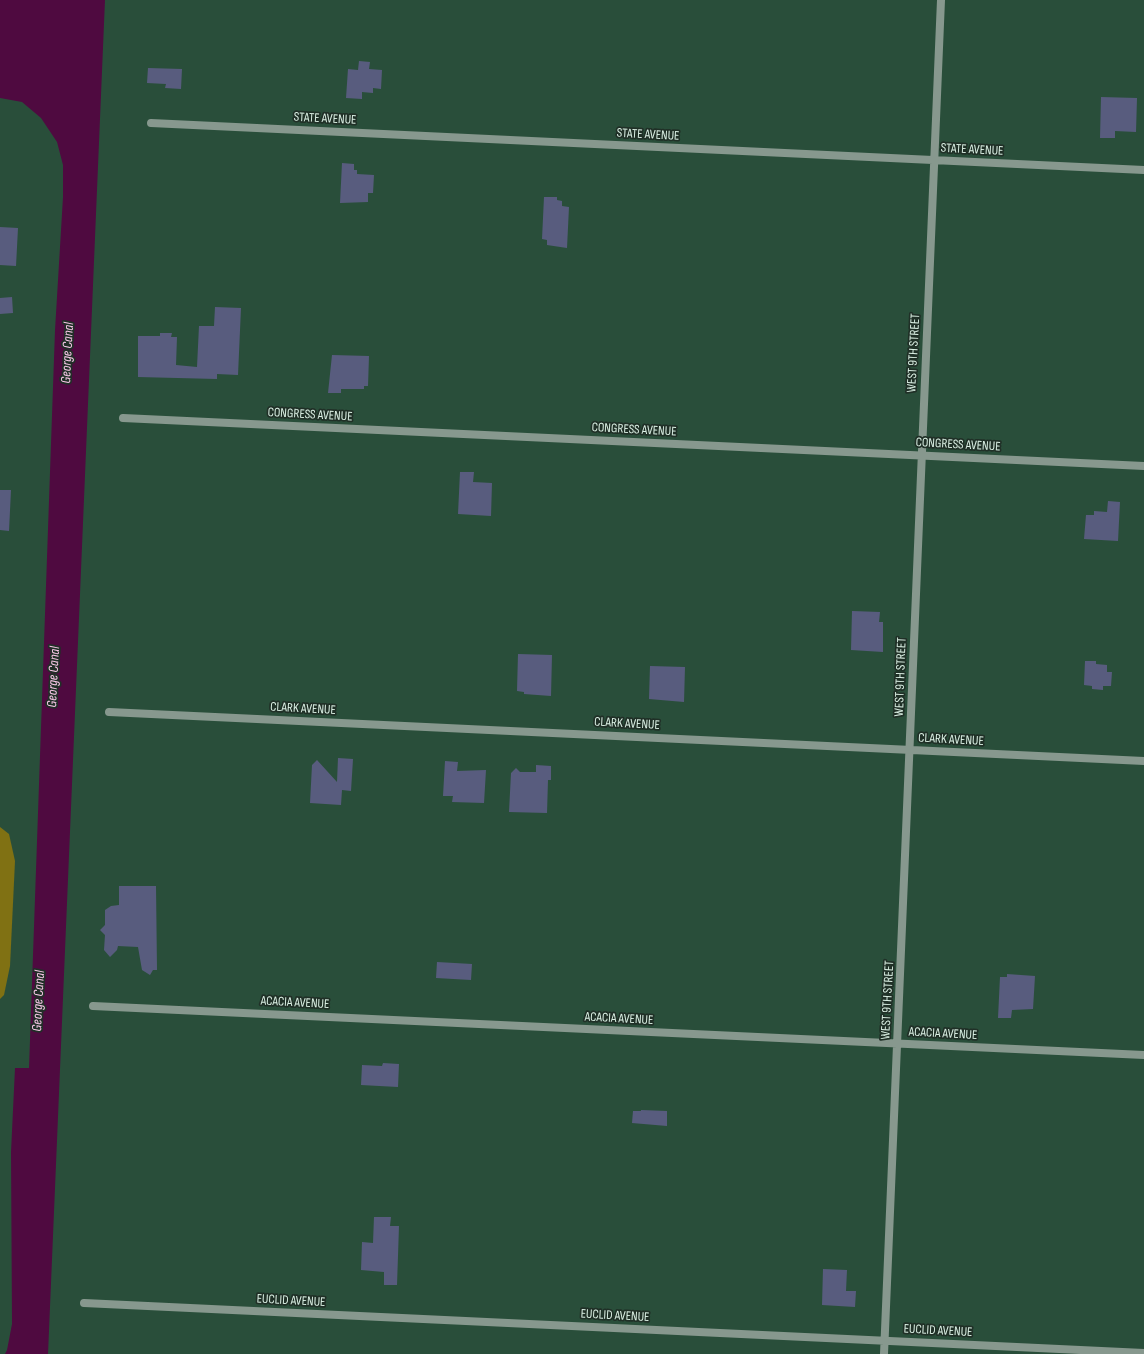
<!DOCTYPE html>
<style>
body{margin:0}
canvas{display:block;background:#294e3a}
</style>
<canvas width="1144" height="1354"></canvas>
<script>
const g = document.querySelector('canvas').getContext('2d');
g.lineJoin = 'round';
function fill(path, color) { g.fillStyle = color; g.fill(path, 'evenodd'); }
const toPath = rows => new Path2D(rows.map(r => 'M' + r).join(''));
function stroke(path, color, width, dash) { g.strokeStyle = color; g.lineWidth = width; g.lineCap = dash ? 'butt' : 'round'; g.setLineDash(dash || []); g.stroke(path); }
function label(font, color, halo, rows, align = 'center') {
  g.font = font + ' "Sofia Sans Condensed",sans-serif'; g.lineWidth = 3.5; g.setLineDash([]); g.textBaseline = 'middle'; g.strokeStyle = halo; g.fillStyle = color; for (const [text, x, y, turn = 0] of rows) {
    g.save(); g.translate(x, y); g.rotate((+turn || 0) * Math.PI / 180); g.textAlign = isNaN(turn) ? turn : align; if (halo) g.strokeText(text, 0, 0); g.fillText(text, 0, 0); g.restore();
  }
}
const green = toPath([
 [0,827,9,834,15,861,10,966,4,995,0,999]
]);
const water = toPath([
 [0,0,105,0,48,1354,5,1354,7,1350,12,1324,11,1152,15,1068,29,1068,55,330,63,197,63,165,57,142,41,118,22,102,0,98]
]);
const building = toPath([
 [359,61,370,62,369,69,382,70,381,89,373,88,373,93,362,92,362,99,346,98,348,69,358,70],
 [148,68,182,69,181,89,165,88,166,84,147,83],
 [1101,97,1137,98,1136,132,1115,131,1115,138,1100,138],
 [342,163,354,164,354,170,357,170,357,174,374,175,373,193,368,193,368,202,340,203],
 [544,197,557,197,557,200,562,201,562,206,569,207,567,248,547,245,547,240,542,239],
 [0,227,18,228,16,266,0,265],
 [12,297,13,313,0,314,0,298],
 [215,307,241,308,238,375,217,374,217,379,138,377,138,336,160,336,160,333,172,333,171,337,177,337,176,365,197,367,199,326,214,326],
 [332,355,369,356,368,386,364,386,364,389,341,389,341,393,328,393],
 [460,472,474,472,473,482,492,483,491,516,458,514],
 [0,490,11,490,9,531,0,530],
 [1108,501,1120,502,1118,541,1084,539,1086,515,1094,515,1094,511,1107,512],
 [852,611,880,612,879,622,883,622,883,652,851,650],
 [518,654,552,655,551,696,524,694,524,692,517,691],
 [1085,661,1096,661,1096,664,1107,665,1107,672,1112,672,1111,686,1103,686,1103,690,1092,689,1092,686,1084,685],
 [650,666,685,667,684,702,649,699],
 [338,758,353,759,351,791,342,790,341,805,310,803,312,765,317,760,337,782],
 [445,761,458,762,457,771,486,770,484,803,452,802,453,796,443,796],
 [536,765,551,766,551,780,548,780,547,813,509,812,511,773,516,768,520,772,536,772],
 [119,886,156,886,157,970,153,970,150,975,142,970,138,947,118,946,117,950,110,957,104,950,105,935,100,930,105,925,105,910,111,906,119,905],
 [437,962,472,964,471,980,436,978],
 [1007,974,1035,976,1033,1009,1012,1010,1011,1018,998,1018,1000,977,1007,977],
 [383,1063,399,1064,398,1087,361,1085,362,1065,382,1066],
 [641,1110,667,1111,667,1126,632,1123,633,1111,641,1111],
 [374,1217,391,1217,390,1226,399,1226,397,1285,384,1285,384,1272,361,1270,362,1242,373,1243],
 [823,1269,847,1270,846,1291,856,1291,855,1307,822,1305]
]);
const minor = toPath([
 [151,123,1144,170],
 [123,418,1144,466],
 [109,712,1144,761],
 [93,1006,1144,1055],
 [84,1303,1144,1353],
 [884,1354,941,0]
]);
const streetNames = [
 ["STATE AVENUE",325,119,3],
 ["STATE AVENUE",648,135,3],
 ["STATE AVENUE",972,150,3],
 ["WEST 9TH STREET",914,353,-87],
 ["CONGRESS AVENUE",310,415,3],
 ["CONGRESS AVENUE",634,430,3],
 ["CONGRESS AVENUE",958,445,3],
 ["WEST 9TH STREET",901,677,-88],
 ["CLARK AVENUE",303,709,3],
 ["CLARK AVENUE",627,724,3],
 ["CLARK AVENUE",951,740,3],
 ["WEST 9TH STREET",888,1000,-87],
 ["ACACIA AVENUE",295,1003,3],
 ["ACACIA AVENUE",619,1019,3],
 ["ACACIA AVENUE",943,1034,3],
 ["EUCLID AVENUE",291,1301,3],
 ["EUCLID AVENUE",615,1316,3],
 ["EUCLID AVENUE",938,1331,3]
];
const waterNames = [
 ["George Canal",68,353,-87],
 ["George Canal",54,677,-87],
 ["George Canal",39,1001,-87]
];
fill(green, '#807113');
fill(water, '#4f0a40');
fill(building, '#585c7e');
stroke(minor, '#87988e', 8);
label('13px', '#dbf0e4', '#203027', streetNames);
label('italic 14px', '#fbc9ea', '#203027', waterNames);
</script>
